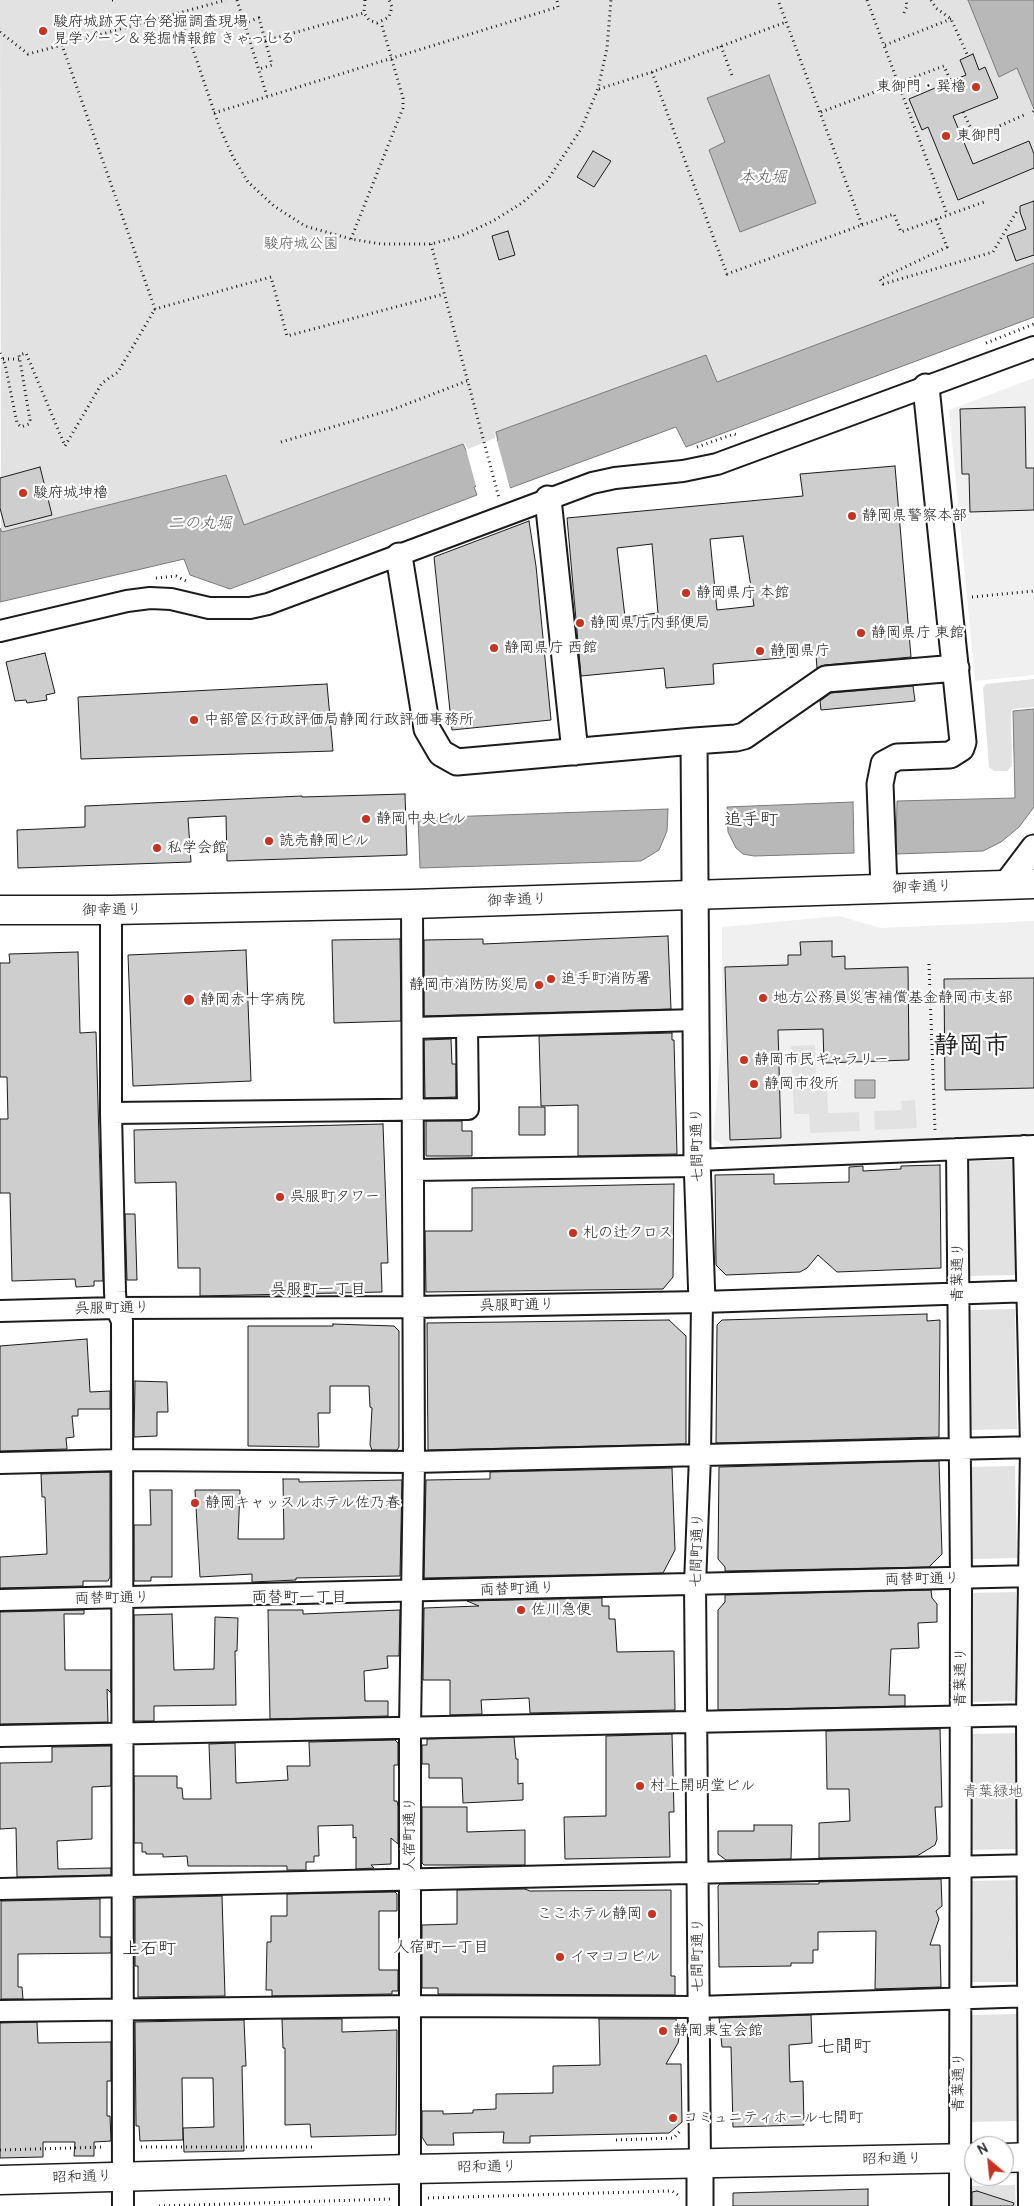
<!DOCTYPE html>
<meta charset="utf-8">
<style>
body{margin:0}
#map{position:relative;width:1034px;height:2206px;overflow:hidden;background:#fff;font-family:Delius,sans-serif}
canvas{display:block}
.north{position:absolute;left:964px;top:2136px;width:50px;height:50px;box-sizing:border-box;background:#fff;border:1px solid #a4a4a4;border-radius:50%;rotate:332deg;font-size:14px;font-weight:700;line-height:20px;text-align:center;color:#1c1c1c}
.north::after{content:'';display:block;margin:auto;width:18px;height:22px;background:#c8321e;clip-path:polygon(50% 0,100% 100%,50% 72%,0 100%)}
</style>
<div id="map">
<canvas width="1034" height="2206"></canvas>
<div class="north">N</div>
</div>
<script>
const g = document.querySelector('canvas').getContext('2d');
g.lineJoin = 'round';
function fill(path, color) { g.fillStyle = color; g.fill(path, 'evenodd'); }
const toPath = rows => new Path2D(rows.map(r => 'M' + r).join(''));
function stroke(path, color, width, dash) { g.strokeStyle = color; g.lineWidth = width; g.lineCap = dash ? 'butt' : 'round'; g.setLineDash(dash || []); g.stroke(path); }
function label(font, color, halo, rows, align = 'center') {
  g.font = font + ' Delius,"Klee One",sans-serif'; g.lineWidth = 4.5; g.setLineDash([]); g.textBaseline = 'middle'; g.strokeStyle = halo; g.fillStyle = color; for (const [text, x, y, turn = 0] of rows) {
    g.save(); g.translate(x, y); g.rotate((+turn || 0) * Math.PI / 180); g.textAlign = isNaN(turn) ? turn : align; if (halo) g.strokeText(text, 0, 0); g.fillText(text, 0, 0); g.restore();
  }
}
const built = toPath([
 [1034,378,1034,675,975,681,949,410],
 [839,916,881,928,1034,921,1034,1138,724,1146,713,1139,722,1036,722,927]
]);
const green = toPath([
 [0,0,969,0,1000,77,1017,68,1034,109,1034,263,717,382,706,355,496,432,498,440,467,452,463,444,243,525,226,475,1,532],
 [1034,679,1034,707,1013,709,1011,712,1012,766,1007,771,994,771,989,767,983,688,986,684],
 [815,1045,816,1085,827,1084,828,1113,859,1112,860,1131,810,1133,809,1114,794,1114,791,1046],
 [915,1100,917,1128,875,1130,874,1111,902,1110,901,1101],
 [1014,1160,1017,1275,968,1276,966,1161],
 [1015,1309,1017,1429,968,1430,966,1310],
 [1015,1466,1017,1558,969,1559,968,1467],
 [1016,1592,1017,1701,970,1702,969,1593],
 [1020,1733,1021,1849,967,1850,966,1734],
 [1018,1880,1019,1982,970,1982,969,1881],
 [1017,2014,1018,2121,969,2122,967,2015],
 [1015,2185,1016,2206,970,2206,970,2186]
]);
const water = toPath([
 [968,0,1034,0,1034,109,1017,68,999,77,968,0],
 [769,75,816,203,740,232,709,150,725,142,707,98,769,75],
 [1034,263,1034,317,686,447,676,427,510,488,506,476,474,487,477,495,230,589,190,575,184,559,0,602,0,528,2,532,226,475,244,525,463,444,467,452,498,440,496,432,706,355,717,382,1034,263],
 [1034,709,1034,807,1019,827,1001,842,983,851,896,854,897,801,1015,798,1013,711,1034,709],
 [853,802,854,853,754,856,743,854,736,848,728,832,727,807,853,802],
 [668,809,667,831,659,850,641,861,420,868,418,818,668,809],
 [855,1080,875,1080,875,1098,855,1098,855,1080]
]);
const pier = toPath([
 [494,430,510,488,508,489,505,479,477,488,479,497,464,442,468,449,495,438]
]);
const building = toPath([
 [973,54,979,70,985,67,998,98,953,116,973,164,1029,141,1034,154,1034,168,958,200,928,127,922,130,909,99,966,75,960,60,973,54],
 [593,151,611,161,594,187,577,177,593,151],
 [1034,201,1034,255,1016,261,1007,236,1026,229,1020,212,1020,206,1034,201],
 [508,231,515,255,499,260,492,236,508,231],
 [1025,407,1026,468,1034,468,1034,510,970,512,969,474,962,474,960,409,1025,407],
 [895,466,911,657,825,665,817,668,816,655,713,664,714,684,666,688,664,668,581,676,567,518,803,496,800,474,895,466],
 [743,536,754,606,717,610,710,539,743,536],
 [652,544,658,613,625,617,617,548,652,544],
 [40,467,52,515,5,527,0,508,0,478,40,467],
 [529,521,536,566,551,720,452,730,434,557,529,521],
 [45,653,55,693,46,695,47,700,27,703,26,700,15,701,6,662,45,653],
 [327,684,333,751,81,759,78,697,327,684],
 [913,686,915,701,821,710,820,701,831,693,913,686],
 [405,794,407,855,227,861,226,816,188,818,191,862,18,868,17,830,85,827,85,806,302,796,302,797,405,794],
 [668,936,671,1009,424,1016,424,940,483,939,483,944,668,936],
 [400,939,401,1021,334,1023,332,940,400,939],
 [832,941,832,957,845,956,845,969,908,967,909,1060,824,1063,823,1029,778,1030,781,1138,730,1140,725,967,788,965,788,955,801,955,800,942,832,941],
 [246,950,251,1081,133,1086,128,955,246,950],
 [78,952,80,1033,96,1032,103,1281,94,1281,94,1286,76,1287,75,1279,12,1281,10,1193,0,1193,0,1119,8,1119,7,1077,0,1077,0,963,10,963,9,954,78,952],
 [1034,978,1034,1088,945,1090,944,979,1034,978],
 [672,1033,672,1040,674,1040,677,1154,578,1156,578,1105,541,1106,539,1036,672,1033],
 [451,1039,452,1064,456,1064,456,1097,425,1098,424,1040,451,1039],
 [519,1107,545,1107,545,1135,519,1135,519,1107],
 [426,1121,462,1121,462,1131,472,1131,472,1156,426,1156,426,1121],
 [383,1124,388,1263,381,1263,382,1292,200,1296,200,1268,178,1268,176,1182,135,1183,134,1130,383,1124],
 [940,1165,941,1268,837,1272,818,1255,807,1268,800,1272,726,1275,716,1265,715,1175,774,1174,774,1184,849,1182,849,1167,863,1166,863,1171,901,1169,901,1166,940,1165],
 [674,1184,673,1277,663,1289,426,1292,425,1231,472,1231,472,1188,674,1184],
 [125,1214,135,1214,137,1280,127,1280,125,1214],
 [927,1314,927,1321,940,1320,939,1437,716,1443,717,1325,722,1320,927,1314],
 [669,1320,686,1336,686,1444,428,1450,427,1323,669,1320],
 [333,1324,394,1326,399,1331,399,1447,397,1450,372,1450,370,1445,372,1408,370,1407,369,1386,330,1386,330,1413,318,1413,319,1447,248,1446,248,1326,333,1326,333,1324],
 [87,1339,90,1392,110,1391,110,1409,78,1409,78,1416,72,1416,74,1437,66,1438,67,1449,0,1451,0,1346,87,1339],
 [135,1381,167,1382,168,1412,157,1412,157,1436,134,1437,135,1381],
 [939,1461,942,1554,929,1567,725,1571,725,1567,718,1559,719,1467,939,1461],
 [672,1468,675,1550,663,1573,424,1578,426,1480,490,1479,490,1472,672,1468],
 [110,1472,110,1577,108,1581,83,1581,83,1586,0,1588,0,1557,47,1554,45,1497,42,1497,41,1474,110,1472],
 [283,1479,299,1479,299,1482,402,1480,400,1576,296,1578,296,1580,252,1582,252,1574,200,1577,195,1490,240,1490,238,1539,284,1539,283,1479],
 [150,1490,172,1490,172,1577,151,1577,151,1581,134,1581,134,1525,151,1525,150,1490],
 [931,1590,932,1598,937,1604,937,1622,918,1623,919,1648,891,1649,889,1695,905,1695,905,1706,718,1710,718,1610,725,1602,725,1595,931,1590],
 [602,1598,602,1606,609,1606,609,1619,615,1619,617,1652,674,1651,675,1710,530,1713,529,1698,481,1700,482,1714,450,1715,450,1680,423,1680,424,1608,479,1606,467,1601,602,1598],
 [84,1610,84,1614,64,1614,65,1670,111,1670,111,1693,107,1689,108,1722,0,1724,0,1612,84,1610],
 [268,1610,303,1610,303,1614,400,1610,399,1656,387,1656,388,1668,364,1671,365,1701,388,1701,388,1716,270,1719,268,1610],
 [172,1614,174,1670,214,1669,215,1617,238,1618,237,1651,235,1651,236,1705,154,1706,154,1721,134,1721,134,1615,172,1614],
 [940,1729,942,1807,935,1807,937,1839,935,1845,917,1856,819,1858,819,1823,850,1821,849,1789,827,1789,826,1731,940,1729],
 [672,1734,674,1812,669,1812,670,1857,565,1859,564,1817,606,1816,606,1736,672,1734],
 [514,1737,516,1759,518,1759,518,1784,523,1783,523,1800,463,1803,462,1778,429,1778,429,1764,422,1764,422,1745,427,1745,427,1739,514,1737],
 [395,1740,398,1743,398,1765,394,1765,394,1801,397,1801,398,1806,398,1844,391,1838,391,1864,371,1865,374,1868,356,1869,356,1837,353,1838,353,1825,318,1826,319,1856,314,1856,314,1862,306,1862,306,1870,287,1870,287,1866,188,1866,187,1856,163,1857,163,1854,146,1854,146,1852,142,1852,142,1843,134,1843,134,1776,177,1776,177,1788,182,1788,183,1799,211,1799,209,1744,235,1743,236,1783,288,1780,287,1766,310,1766,309,1742,395,1740],
 [111,1746,111,1786,92,1787,92,1839,57,1841,58,1869,111,1868,111,1875,17,1877,16,1828,0,1829,0,1763,52,1762,52,1747,111,1746],
 [422,1807,467,1807,467,1832,525,1830,525,1865,424,1865,422,1863,422,1807],
 [754,1825,792,1825,791,1859,726,1860,718,1854,718,1831,754,1831,754,1825],
 [941,1879,942,1906,936,1911,939,1919,930,1945,940,1945,941,1987,875,1989,876,1931,818,1932,818,1950,813,1950,813,1963,791,1963,791,1966,719,1967,718,1886,720,1884,819,1884,819,1882,941,1879],
 [525,1889,530,1891,671,1890,671,1976,675,1976,675,1995,438,1994,438,1988,422,1988,422,1925,457,1924,457,1890,525,1889],
 [395,1892,397,1894,397,1911,379,1911,379,1970,398,1970,398,1991,392,1991,392,1994,272,1996,272,1990,266,1990,267,1942,271,1942,271,1916,287,1916,287,1894,395,1892],
 [222,1896,225,1996,138,1997,138,1966,135,1966,135,1900,136,1898,222,1896],
 [100,1899,100,1937,111,1937,111,1953,18,1954,18,1987,22,1987,23,1999,1,1999,1,1901,100,1899],
 [811,2015,812,2043,789,2045,790,2082,803,2081,804,2125,733,2127,731,2047,722,2047,719,2018,811,2015],
 [282,2019,342,2019,342,2032,397,2030,396,2135,311,2137,310,2124,285,2125,285,2048,283,2048,282,2019],
 [599,2019,676,2019,679,2038,678,2043,666,2064,681,2064,682,2122,669,2133,530,2136,530,2143,503,2143,504,2132,453,2133,454,2145,427,2145,422,2137,422,2111,443,2111,443,2114,473,2113,473,2110,496,2109,496,2094,553,2093,553,2066,600,2065,599,2019],
 [244,2020,246,2066,242,2066,244,2151,184,2152,183,2128,214,2127,213,2078,182,2078,183,2140,140,2141,139,2126,136,2126,135,2022,244,2020],
 [37,2022,38,2043,111,2042,111,2081,107,2081,107,2116,110,2116,111,2141,94,2142,94,2156,74,2156,75,2142,43,2142,43,2157,0,2158,0,2023,37,2022],
 [868,2189,868,2206,733,2206,733,2193,868,2189],
 [977,2191,1014,2203,1013,2206,972,2206,972,2192,977,2191]
]);
const path = toPath([
 [112,0,113,0],
 [237,0,267,96],
 [365,0,364,13,369,20,377,23,389,17,392,7,389,0],
 [867,0,947,214],
 [931,0,936,8,951,19,967,54],
 [904,13,907,6,906,0],
 [181,14,219,126,233,157,248,182,274,206,305,226,351,239,381,244,431,244,461,236,493,221,522,203,547,181,581,129,598,89,607,48,611,0],
 [244,23,259,18,272,65,259,69],
 [0,32,28,54,62,45,155,309,271,277,287,336,444,294],
 [265,41,364,13],
 [62,45,226,0],
 [885,45,951,19],
 [721,46,733,78],
 [652,72,727,274,862,225,778,0],
 [599,89,652,72,786,22],
 [821,112,944,66,951,82],
 [963,112,975,137,1024,115],
 [1033,112,1034,111],
 [214,113,558,7,557,0],
 [936,219,947,247,880,279,883,284,993,252,1017,211],
 [862,225,894,214,901,232,984,202],
 [351,239,403,108,403,98,381,22],
 [431,244,499,498],
 [986,343,1034,324],
 [0,353,5,364,17,423,21,427,29,424,30,420,19,355,26,353,65,446,102,383,118,372,155,309],
 [3,359,20,359],
 [281,442,394,409,467,381],
 [697,447,734,434,738,435],
 [156,578,176,576,186,581],
 [972,597,1034,591],
 [929,964,935,1131],
 [616,2140,674,2138,681,2130],
 [141,2147,315,2147],
 [0,2150,105,2147],
 [428,2198,668,2191,672,2191,678,2195],
 [159,2206,392,2199]
]);
const minor = toPath([
 [0,631,127,601,150,598,171,599,209,608,250,608,268,604,592,483,615,478,683,471,717,464,1034,347],
 [111,910,111,1113,115,1292,116,1308,122,1321,123,2206],
 [413,1028,696,1020],
 [111,1113,468,1109,467,1027],
 [1024,1146,1031,1447,1027,1715,1029,2206],
 [957,1149,961,1579,960,2206],
 [697,1160,1034,1146],
 [413,1170,697,1166],
 [0,1311,116,1308,413,1307,702,1302,1034,1291],
 [0,1463,122,1460,414,1462,1034,1447],
 [0,1600,1034,1576],
 [0,1736,1034,1715],
 [0,1889,1034,1865],
 [0,2011,411,2006,698,2007,1034,1996],
 [700,2163,695,1584,700,1456,702,1302],
 [410,2206,410,1728,414,1462,412,904]
]);
const tertiary = toPath([
 [548,499,575,752],
 [399,556,427,729,441,753,457,762,694,741,697,1160,702,1302],
 [694,741,736,738,744,736,826,679,956,668],
 [1006,885,1034,848],
 [884,888,880,784,884,764,897,757,950,755,961,748,963,742,926,387],
 [700,2163,700,2206]
]);
const primary = toPath([
 [0,910,111,910,412,904,1034,884]
]);
const trunk = toPath([
 [1004,2158,1034,2157],
 [0,2180,411,2169,974,2158]
]);
const markers = [
 [43,31,5,"#c8321e"],
 [976,87,5,"#c8321e"],
 [946,136,5,"#c8321e"],
 [23,493,5,"#c8321e"],
 [852,516,5,"#c8321e"],
 [686,593,5,"#c8321e"],
 [580,623,5,"#c8321e"],
 [861,633,5,"#c8321e"],
 [494,648,5,"#c8321e"],
 [760,651,5,"#c8321e"],
 [194,720,5,"#c8321e"],
 [366,819,5,"#c8321e"],
 [269,841,5,"#c8321e"],
 [157,848,5,"#c8321e"],
 [551,979,5,"#c8321e"],
 [539,985,5,"#c8321e"],
 [763,998,5,"#c8321e"],
 [189,1000,6,"#c8321e"],
 [744,1060,5,"#c8321e"],
 [754,1084,5,"#c8321e"],
 [280,1197,5,"#c8321e"],
 [573,1233,5,"#c8321e"],
 [195,1503,5,"#c8321e"],
 [521,1610,5,"#c8321e"],
 [640,1786,5,"#c8321e"],
 [652,1914,5,"#c8321e"],
 [560,1957,5,"#c8321e"],
 [663,2031,5,"#c8321e"],
 [673,2118,5,"#c8321e"]
];
const poiNames = [
 ["駿府城跡天守台発掘調査現場",53,22],
 ["見学ゾーン＆発掘情報館 きゃっしる",53,39],
 ["東御門・巽櫓",966,87,"right"],
 ["東御門",956,136],
 ["駿府城坤櫓",33,493],
 ["静岡県警察本部",862,516],
 ["静岡県庁 本館",696,593],
 ["静岡県庁内郵便局",590,623],
 ["静岡県庁 東館",871,633],
 ["静岡県庁 西館",504,648],
 ["静岡県庁",770,651],
 ["中部管区行政評価局静岡行政評価事務所",204,720],
 ["静岡中央ビル",376,819],
 ["読売静岡ビル",279,841],
 ["私学会館",167,848],
 ["追手町消防署",561,979],
 ["静岡市消防防災局",529,985,"right"],
 ["地方公務員災害補償基金静岡市支部",773,998],
 ["静岡赤十字病院",200,1000],
 ["静岡市民ギャラリー",754,1060],
 ["静岡市役所",764,1084],
 ["呉服町タワー",290,1197],
 ["札の辻クロス",583,1233],
 ["静岡キャッスルホテル佐乃春",205,1503],
 ["佐川急便",531,1610],
 ["村上開明堂ビル",650,1786],
 ["ここホテル静岡",642,1914,"right"],
 ["イマココビル",570,1957],
 ["静岡東宝会館",673,2031],
 ["コミュニティホール七間町",683,2118]
];
const parkNames = [
 ["駿府城公園",301,244],
 ["青葉緑地",993,1792]
];
const streetNames = [
 ["御幸通り",922,887,-2],
 ["御幸通り",517,900,-2],
 ["御幸通り",112,910,-1],
 ["七間町通り",697,1145,-91],
 ["青葉通り",958,1272,-90],
 ["呉服町通り",517,1305,-1],
 ["呉服町通り",112,1308,-1],
 ["七間町通り",697,1550,-88],
 ["両替町通り",922,1579,-1],
 ["両替町通り",517,1589,-2],
 ["両替町通り",112,1598,-1],
 ["青葉通り",961,1677,-90],
 ["人宿町通り",410,1834,-90],
 ["七間町通り",698,1955,-90],
 ["青葉通り",959,2082,-90],
 ["昭和通り",892,2159,-1],
 ["昭和通り",487,2167,-1],
 ["昭和通り",82,2177,-2]
];
const waterNames = [
 ["本丸堀",763,177],
 ["二の丸堀",200,523]
];
const neighbourhoodNames = [
 ["呉服町一丁目",318,1289],
 ["両替町一丁目",299,1597],
 ["人宿町一丁目",441,1947]
];
const quarterNames = [
 ["追手町",751,820],
 ["上石町",149,1949],
 ["七間町",844,2047]
];
const townNames = [
 ["静岡市",971,1046]
];
fill(built, '#f0f0f0');
fill(green, '#e2e2e2');
fill(water, '#b8b8b8');
stroke(water, '#7a7a7a', 1);
fill(pier, '#fff');
fill(building, '#cecece');
stroke(building, '#1c1c1c', 1);
stroke(minor, '#1c1c1c', 24);
stroke(tertiary, '#1c1c1c', 29);
stroke(primary, '#1c1c1c', 31);
stroke(trunk, '#1c1c1c', 31);
stroke(path, '#1c1c1c', 3, [1, 4]);
stroke(minor, '#fff', 20);
stroke(tertiary, '#fff', 25);
stroke(primary, '#fff', 28);
stroke(trunk, '#fff', 28);
for (const [x, y, r, color] of markers) { const dot = new Path2D(); dot.arc(x, y, r, 0, 2 * Math.PI); g.fillStyle = color; g.fill(dot); stroke(dot, '#fff', 2); }
label('15px', '#1c1c1c', '#fff', poiNames, 'left');
label('15px', '#575757', '#fff', parkNames);
label('15px', '#1c1c1c', '#fff', streetNames);
label('italic 16px', '#5a5a5a', '#fff', waterNames);
label('16px', '#1c1c1c', '#fff', neighbourhoodNames);
label('18px', '#1c1c1c', '#fff', quarterNames);
label('bold 25px', '#1c1c1c', '#fff', townNames);
</script>
